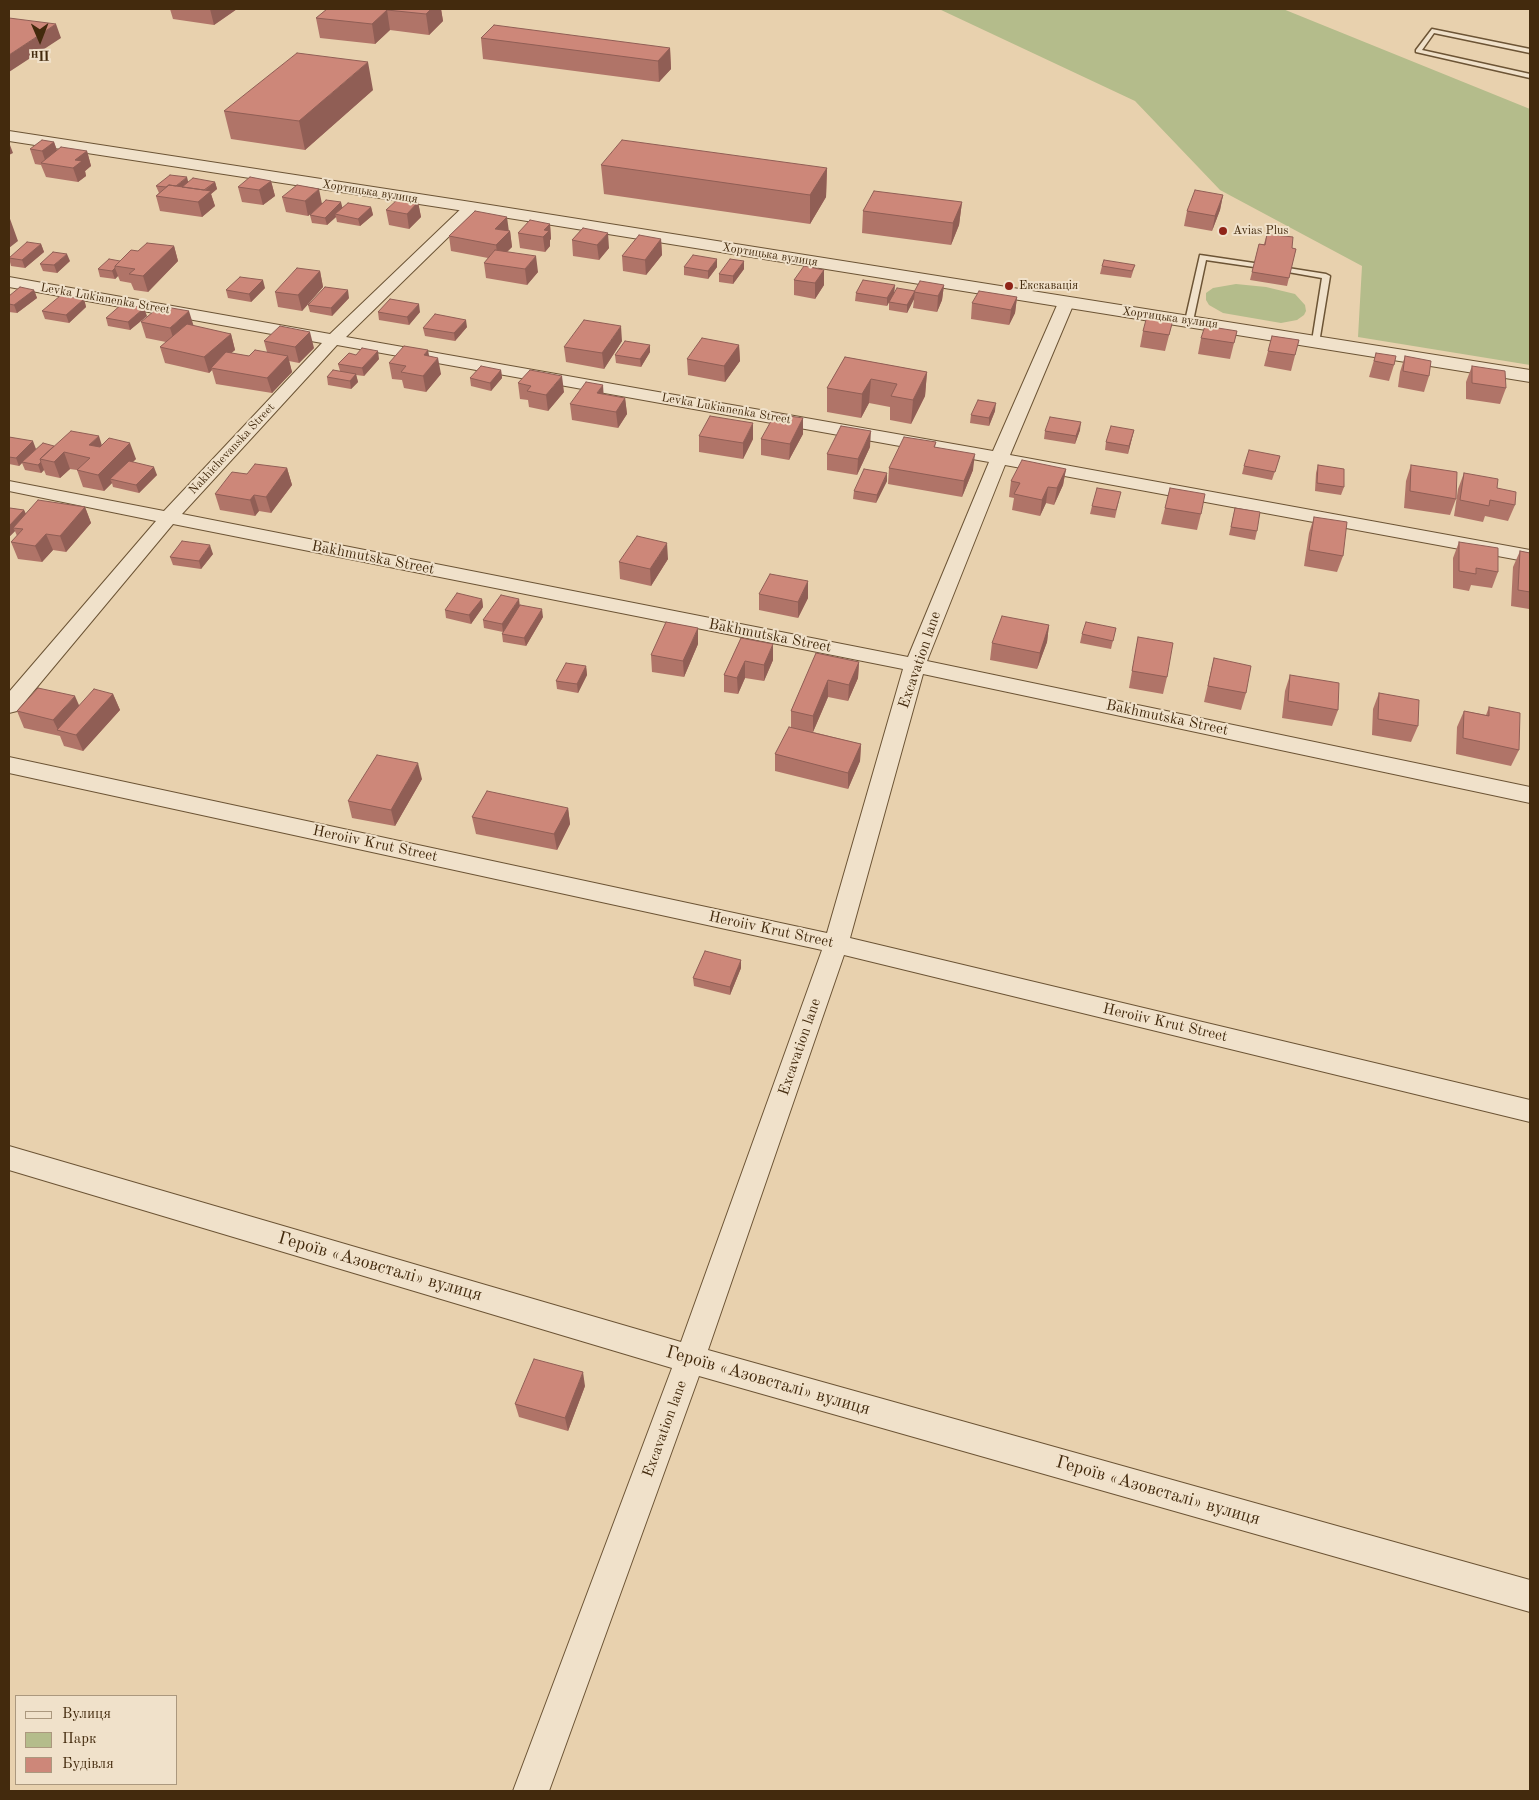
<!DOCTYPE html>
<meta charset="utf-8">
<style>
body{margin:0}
#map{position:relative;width:1539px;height:1800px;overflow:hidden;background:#e8d1ae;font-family:"Old Standard TT",serif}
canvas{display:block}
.frame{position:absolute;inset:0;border:10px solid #432a0d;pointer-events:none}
.legend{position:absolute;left:15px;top:1695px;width:162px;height:90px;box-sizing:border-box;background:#f0e1ca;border:1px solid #ab987e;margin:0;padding:6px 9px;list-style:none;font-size:15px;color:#432a0d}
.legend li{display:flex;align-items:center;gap:10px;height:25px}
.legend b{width:25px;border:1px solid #ab987e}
.north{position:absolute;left:15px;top:15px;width:50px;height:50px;-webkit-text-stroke:4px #f0e1ca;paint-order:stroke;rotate:179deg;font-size:14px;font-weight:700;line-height:20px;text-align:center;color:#432a0d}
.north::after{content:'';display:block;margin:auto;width:18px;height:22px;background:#432a0d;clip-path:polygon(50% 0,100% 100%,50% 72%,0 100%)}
</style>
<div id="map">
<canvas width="1539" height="1800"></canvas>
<div class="frame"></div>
<ul class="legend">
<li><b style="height:6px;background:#f0e1ca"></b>Вулиця</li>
<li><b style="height:14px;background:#b4bc8b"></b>Парк</li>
<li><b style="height:14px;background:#cd8779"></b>Будівля</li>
</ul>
<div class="north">Пн</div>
</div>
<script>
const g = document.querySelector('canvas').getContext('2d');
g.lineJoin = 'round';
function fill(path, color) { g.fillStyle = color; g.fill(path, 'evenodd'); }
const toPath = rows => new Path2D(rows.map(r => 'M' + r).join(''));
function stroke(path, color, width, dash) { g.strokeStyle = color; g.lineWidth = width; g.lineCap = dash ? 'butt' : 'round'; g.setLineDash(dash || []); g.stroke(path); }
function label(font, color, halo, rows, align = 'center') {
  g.font = font + ' "Old Standard TT",serif'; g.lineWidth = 4; g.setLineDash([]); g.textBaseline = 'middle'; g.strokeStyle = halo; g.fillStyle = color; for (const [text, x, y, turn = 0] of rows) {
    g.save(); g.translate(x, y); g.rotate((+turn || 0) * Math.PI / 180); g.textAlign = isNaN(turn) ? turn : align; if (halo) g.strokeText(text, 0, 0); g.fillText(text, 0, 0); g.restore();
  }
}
const green = toPath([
 [939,9,1283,9,1530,109,1530,365,1358,337,1362,266,1220,190,1135,101],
 [1236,284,1266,287,1295,294,1305,305,1306,311,1304,315,1297,320,1281,323,1223,313,1209,305,1206,300,1206,293,1213,288]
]);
const service = toPath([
 [1432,29,1530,49,1530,53,1434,33,1422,50,1530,74,1530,78,1416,52,1416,50,1432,29],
 [1200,255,1254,263,1258,265,1254,267,1206,260,1193,321,1189,323,1185,321,1200,255],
 [1288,268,1326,274,1330,276,1319,343,1312,341,1322,278,1288,272,1288,268]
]);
const minor = toPath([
 [471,203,476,204,478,207,476,210,346,337,993,451,1058,303,1060,300,1066,298,1072,300,1074,303,1010,455,1530,550,1530,562,1005,465,927,661,1530,787,1530,803,923,674,850,938,1530,1100,1530,1122,844,955,708,1350,1530,1580,1530,1612,699,1376,549,1791,513,1791,672,1368,9,1170,9,1146,681,1342,822,950,9,773,9,757,827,933,903,669,173,524,17,711,9,713,9,692,156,521,9,491,9,481,164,511,322,343,9,287,9,277,330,334,466,204,471,203],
 [337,345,989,462,908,657,182,514,337,345]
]);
const tertiary = toPath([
 [9,131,471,202,1530,370,1530,382,471,212,9,141,9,131]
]);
const wall = toPath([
 [170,9,237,9,214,25,173,19],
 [327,9,441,9,443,21,429,35,390,30,375,44,320,38,316,18],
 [481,38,670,48,671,69,659,82,483,59],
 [373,90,305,150,231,139,224,111],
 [54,142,57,150,87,151,91,166,85,171,86,176,78,182,46,177,41,165,35,164,30,149],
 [601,165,827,168,826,197,810,224,604,194],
 [271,181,275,196,263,205,242,202,238,187],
 [188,182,215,182,217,189,211,194,215,206,202,217,160,211,156,196,159,193,156,186],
 [1223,195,1220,210,1212,231,1184,226,1187,211],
 [282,197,322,203,342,208,371,207,373,215,360,226,337,222,336,217,327,225,312,223,310,215,314,211,308,216,286,212],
 [418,202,421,217,409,229,389,225,386,210],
 [962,202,959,225,951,245,862,233,863,211],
 [550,224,551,239,550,240,550,246,545,252,520,248,518,233],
 [583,228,609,248,599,260,573,256,572,240],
 [510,231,512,247,507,252,538,272,527,285,486,278,484,263,488,258,451,251,449,236],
 [1267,234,1292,248,1296,249,1287,286,1250,280,1259,244,1264,244],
 [661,239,662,255,646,275,623,271,622,256],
 [41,244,44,252,25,268,11,266,9,258],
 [174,246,178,261,148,292,134,290,131,283,120,281,118,276,115,279,100,277,98,269,120,261,138,251],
 [70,261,57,273,43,271,40,264],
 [1135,265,1131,278,1100,274,1102,266],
 [684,267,717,267,708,279,684,275],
 [744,269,733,284,719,282,719,274],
 [824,270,824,285,815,299,794,295,794,280],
 [320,271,323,287,302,311,278,307,275,292],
 [895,285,894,293,915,291,944,285,942,300,937,312,913,308,914,299,907,313,889,310,889,302,887,306,855,301,856,293],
 [265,288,251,302,228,298,226,290],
 [34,290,37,298,17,313,9,312,9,291,10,295],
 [1017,297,1015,313,1009,325,971,319,972,303],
 [349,298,332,316,310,312,308,305],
 [84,299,86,307,69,323,45,319,42,311],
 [378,312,420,312,409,325,379,320],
 [147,316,130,330,108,326,106,318],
 [1173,320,1165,351,1140,347,1143,331],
 [141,322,194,326,231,334,235,350,231,353,249,356,267,352,264,341,314,348,299,363,289,361,292,372,272,393,216,384,212,370,209,373,165,363,160,347,166,342,146,338],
 [467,327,455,341,425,336,423,328],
 [1237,331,1230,359,1198,354,1201,338],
 [1272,336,1299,340,1291,371,1264,366],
 [622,341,604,369,566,362,564,347],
 [650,345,650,352,641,367,616,363,615,355],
 [739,345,740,361,725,382,688,375,687,359],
 [1376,353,1394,365,1389,381,1369,377],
 [429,356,441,374,426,392,404,388,402,380,392,379,389,363],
 [1405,356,1429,376,1424,392,1398,387,1400,372],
 [845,357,927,372,925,396,911,424,890,420,890,407,869,403,861,418,827,412,827,388],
 [379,359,364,376,356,375,358,382,351,389,328,385,327,377,340,371,338,364],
 [1472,366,1506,388,1500,404,1466,399,1466,382],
 [501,370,502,378,491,391,471,386,470,378],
 [518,383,564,392,548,411,529,407,528,400,520,399],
 [604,395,625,398,627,414,618,428,572,420,570,404],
 [995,411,989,426,970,423,971,415],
 [803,418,803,434,789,460,761,455,761,439],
 [1080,430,1075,444,1044,439,1045,431],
 [1134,430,1128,454,1105,450,1106,442],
 [699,436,753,439,743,459,699,452],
 [9,437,36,449,30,455,54,446,102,445,136,459,132,462,157,475,139,493,113,487,112,483,104,491,83,487,77,470,70,469,60,478,46,475,44,470,41,473,25,470,22,463,19,466,9,464],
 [936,442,935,447,973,470,962,497,888,484,889,468],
 [870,447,857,475,827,470,827,454],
 [1280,456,1272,480,1242,474,1244,466],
 [1318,465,1344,487,1341,495,1315,491,1316,473],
 [1411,465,1456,499,1450,515,1404,508,1406,481],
 [287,468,292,485,271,513,259,511,255,516,220,510,215,494],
 [1066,469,1063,485,1054,505,1046,503,1040,516,1012,510,1014,498,1009,497,1011,481],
 [1464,473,1497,488,1515,505,1508,521,1485,516,1483,522,1454,516,1458,489],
 [887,481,876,503,853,499,854,491],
 [1170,488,1201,514,1197,530,1161,524],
 [1119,500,1115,518,1090,514,1092,506],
 [9,507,9,508,24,510,26,514,85,507,91,523,66,552,53,550,42,562,18,559,11,542,17,536,15,531,9,537],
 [1235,508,1257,531,1255,540,1229,535],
 [1314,517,1343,556,1337,572,1304,566,1309,533],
 [1459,542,1498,572,1492,588,1471,585,1469,591,1453,588,1453,558],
 [1520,551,1530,553,1530,607,1529,609,1511,606,1513,567],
 [213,554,201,569,173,565,170,557],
 [668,559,651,586,620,579,619,562],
 [759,594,808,598,798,618,759,610],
 [482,599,483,607,471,624,446,618,445,610],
 [520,605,543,617,526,646,503,642,502,634,503,632,484,628,483,620],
 [1049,625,1047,642,1037,669,990,660,992,643],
 [1116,628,1111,649,1080,643,1082,634],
 [1138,637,1167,677,1163,694,1129,688],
 [741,638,773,660,764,681,745,678,738,694,724,692,724,675],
 [698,644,684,677,652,672,651,655],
 [816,653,859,662,858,678,848,701,828,697,813,732,861,744,860,761,848,789,775,771,775,754,791,727,791,711],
 [1214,658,1246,693,1241,710,1204,702],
 [586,666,587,675,578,693,557,689,556,681],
 [1290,675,1338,710,1332,726,1282,718,1285,691],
 [1379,693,1418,726,1411,742,1372,735,1373,709],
 [113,694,120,710,83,751,64,746,60,736,24,728,17,711,79,706],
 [1489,707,1519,750,1511,766,1456,754,1457,727,1464,711,1486,715],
 [422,779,395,826,352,818,348,801],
 [568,808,570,824,557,850,476,834,472,817],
 [741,968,730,995,694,986,693,978],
 [585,1386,568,1431,519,1417,515,1404]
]);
const shadedWall = toPath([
 [210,9,237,9,214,25],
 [431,9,441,9,443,21,429,35,426,14],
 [387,10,390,30,375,44,372,24],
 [56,24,61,38,9,72,9,55],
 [670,48,671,69,659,82,658,61],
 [368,62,373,90,305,150,299,121],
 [54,142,59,157,46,163,42,151],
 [10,145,13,153,9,155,9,146],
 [87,151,91,166,85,171,86,176,78,182,73,168,75,160],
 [827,168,826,197,810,224,810,195],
 [187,177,189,185,183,190,173,189],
 [271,181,275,196,263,205,259,190],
 [215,182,217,189,211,194,215,206,202,217,198,202,202,193],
 [319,189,322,204,308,216,305,201],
 [1223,195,1220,210,1212,231,1215,216],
 [341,202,343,210,335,214,336,217,327,225,325,218],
 [418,202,421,217,409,229,407,214],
 [962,202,959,225,951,245,953,223],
 [371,207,373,215,360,226,358,219],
 [9,216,18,241,9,248],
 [507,217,509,232,495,229],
 [550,224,551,239,550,240,550,246,545,252,543,237,544,230],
 [510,231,512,247,498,260,496,245],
 [608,233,609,248,599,260,597,245],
 [661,239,662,255,646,275,645,260],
 [41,244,44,252,25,268,22,260],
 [174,246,178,261,148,292,143,276],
 [67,254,70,261,57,273,54,265],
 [536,256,538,272,527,285,525,269],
 [717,259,717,267,708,279,708,271],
 [744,261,744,269,733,284,733,276],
 [115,268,118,276,115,279,112,271],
 [824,270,824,285,815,299,815,283],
 [320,271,323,287,302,311,298,295],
 [263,280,265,288,251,302,249,294],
 [895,285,894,293,887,306,887,298],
 [944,285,942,300,937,312,938,296],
 [34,290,37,298,17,313,14,305],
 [348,290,349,298,332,316,331,308],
 [915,291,914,299,907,313,907,305],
 [1017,297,1015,313,1009,325,1011,310],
 [84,299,86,307,69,323,66,315],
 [419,304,420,312,409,325,407,317],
 [144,308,147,316,130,330,128,322],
 [189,311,194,327,175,344,170,328],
 [466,320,467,327,455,341,454,333],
 [621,326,622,341,604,369,602,353],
 [310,332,314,348,299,363,295,347],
 [231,334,235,350,214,368,211,368,212,370,209,373,204,357],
 [650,345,650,352,641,367,640,359],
 [739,345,740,361,725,382,724,366],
 [428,350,431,366,424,355],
 [378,351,379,359,364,376,362,368],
 [288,356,292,372,272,393,267,378],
 [438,358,441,374,426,392,423,376],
 [501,370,502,378,491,391,490,383],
 [927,372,925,396,911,424,913,400],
 [356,374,358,382,351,389,350,381],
 [562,376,564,392,548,411,546,395],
 [871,379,869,403,861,418,862,394],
 [603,385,604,401,597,393],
 [625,398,627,414,618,428,616,412],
 [996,403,995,411,989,426,989,418],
 [803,418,803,434,789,460,790,444],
 [1081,422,1080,430,1075,444,1076,436],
 [753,423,753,439,743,459,743,443],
 [1134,430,1128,454,1129,446],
 [871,431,870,447,857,475,858,459],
 [99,436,104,452,89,445],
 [33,441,36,449,19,466,16,458],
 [130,443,136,459,115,480,110,479,112,483,104,491,98,475],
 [64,452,70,469,60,478,54,462],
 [975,454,973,470,962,497,964,481],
 [41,462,44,470,41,473,38,465],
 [154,467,157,475,139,493,136,485],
 [287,468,292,485,271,513,266,497],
 [1066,469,1063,485,1054,505,1057,488],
 [887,473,887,481,876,503,877,495],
 [1048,487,1046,503,1040,516,1042,500],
 [254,495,259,511,255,516,250,500],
 [85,507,91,523,66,552,60,536],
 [24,510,28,519,13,528,15,531,9,537,9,526],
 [46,534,53,550,42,562,35,546],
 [667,543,668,559,651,586,650,569],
 [210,545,213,554,201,569,199,561],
 [808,581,808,598,798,618,798,602],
 [482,599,483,607,471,624,469,615],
 [519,599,520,607,503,632,502,624],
 [542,609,543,617,526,646,524,638],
 [1049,625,1047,642,1037,669,1040,653],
 [698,628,698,644,684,677,683,661],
 [773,644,773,660,764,681,764,665],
 [745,661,745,678,738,694,737,678],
 [859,662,858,678,848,701,849,685],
 [586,666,587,675,578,693,577,684],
 [828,680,828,697,813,732,813,716],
 [113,694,120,710,83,751,76,735],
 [75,696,82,712,58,730,53,720],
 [861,744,860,761,848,789,848,773],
 [418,763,422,779,395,826,391,810],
 [568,808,570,824,557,850,554,834],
 [741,960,741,968,730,995,730,987],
 [583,1372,585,1386,568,1431,565,1418]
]);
const building = toPath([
 [327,9,431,9,426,14,387,10,372,24,316,18,327,9],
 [9,18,56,24,9,55,9,18],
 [494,25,670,48,658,61,481,38,494,25],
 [297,53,368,62,299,121,224,111,297,53],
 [42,140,54,142,42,151,30,149,42,140],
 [622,140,827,168,810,195,601,165,622,140],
 [61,147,87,151,75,160,82,161,73,168,41,163,61,147],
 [170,175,187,177,176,186,169,185,166,187,156,186,170,175],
 [250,177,271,181,259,190,238,187,250,177],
 [193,178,215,182,204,190,182,187,193,178],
 [169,185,211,191,198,202,156,196,169,185],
 [297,185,319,189,305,201,282,197,297,185],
 [1195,190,1223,195,1215,216,1187,211,1195,190],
 [874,191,962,202,953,223,863,211,874,191],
 [398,199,418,202,407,214,386,210,398,199],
 [326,200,341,202,325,218,310,215,326,200],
 [348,203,371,207,358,219,335,214,348,203],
 [475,211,507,217,495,229,510,231,496,245,449,236,475,211],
 [530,220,550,224,544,230,549,231,543,237,518,233,530,220],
 [583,228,608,233,597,245,572,240,583,228],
 [1267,234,1293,237,1292,248,1296,249,1289,278,1252,272,1259,244,1265,245,1267,234],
 [639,235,661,239,645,260,622,256,639,235],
 [27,242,41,244,22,260,9,258,27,242],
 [147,243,174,246,143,276,129,274,135,269,115,266,131,250,138,251,147,243],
 [495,250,536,256,525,269,484,263,495,250],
 [53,252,67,254,54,265,40,264,53,252],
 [693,255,717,259,708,271,684,267,693,255],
 [109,259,120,261,115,266,115,268,112,271,98,269,109,259],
 [730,259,744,261,733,276,719,274,730,259],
 [1104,260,1135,265,1132,271,1102,266,1104,260],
 [804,266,824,270,815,283,794,280,804,266],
 [297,268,320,271,298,295,275,292,297,268],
 [240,277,263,280,249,294,226,290,240,277],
 [863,280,895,285,887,298,856,293,863,280],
 [920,281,944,285,938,296,914,292,920,281],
 [20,287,34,290,14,305,9,304,9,296,20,287],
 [325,287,348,290,331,308,308,305,325,287],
 [897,288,915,291,907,305,889,302,897,288],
 [979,291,1017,297,1011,310,972,303,979,291],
 [60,296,84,299,66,315,42,311,60,296],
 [390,299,419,304,407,317,378,312,390,299],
 [122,304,144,308,128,322,106,318,122,304],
 [160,306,189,311,170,328,141,322,160,306],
 [435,314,466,320,454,333,423,328,435,314],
 [1147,316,1173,320,1169,335,1143,331,1147,316],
 [584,320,621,326,602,353,564,347,584,320],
 [187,324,231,334,204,357,160,347,187,324],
 [280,326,310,332,295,347,264,341,280,326],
 [1205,326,1237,331,1234,343,1201,338,1205,326],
 [1272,336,1299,340,1295,355,1268,351,1272,336],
 [702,338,739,345,724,366,687,359,702,338],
 [625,341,650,345,640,359,615,355,625,341],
 [404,346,428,350,424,355,438,358,423,376,401,372,406,366,389,363,404,346],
 [362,348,378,351,362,368,338,364,349,353,356,355,362,348],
 [255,350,288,356,267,378,211,368,226,352,249,356,255,350],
 [1376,353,1396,356,1394,365,1374,361,1376,353],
 [1405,356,1431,361,1429,376,1403,371,1405,356],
 [845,357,927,372,913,400,891,396,897,384,871,379,862,394,827,388,845,357],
 [481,366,501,370,490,383,470,378,481,366],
 [1472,366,1505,371,1506,388,1472,383,1472,366],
 [333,370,356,374,350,381,327,377,333,370],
 [530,370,562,376,546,395,527,391,531,386,518,383,530,370],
 [586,382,603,385,597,393,625,398,616,412,570,404,586,382],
 [978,400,996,403,989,418,971,415,978,400],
 [775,414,803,418,790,444,761,439,775,414],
 [710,416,753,423,743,443,699,436,710,416],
 [1050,417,1081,422,1076,436,1045,431,1050,417],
 [841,426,871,431,858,459,827,454,841,426],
 [1111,426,1134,430,1129,446,1106,442,1111,426],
 [71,431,99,436,89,445,100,447,109,438,130,443,98,475,77,470,90,458,64,452,54,462,40,459,71,431],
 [9,437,33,441,16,458,9,457,9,437],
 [904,437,936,442,934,447,975,454,964,481,889,468,904,437],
 [43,443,54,446,40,459,41,462,38,465,22,462,43,443],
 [1249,450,1280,456,1275,472,1244,466,1249,450],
 [1022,460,1066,469,1057,488,1048,487,1042,500,1014,494,1020,483,1011,481,1022,460],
 [129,461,154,467,136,485,110,479,129,461],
 [255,464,287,468,266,497,254,495,250,500,215,494,232,472,247,474,255,464],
 [1318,465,1344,469,1344,487,1317,483,1318,465],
 [1411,465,1457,472,1456,499,1410,491,1411,465],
 [864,469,887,473,877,495,854,491,864,469],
 [1464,473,1498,479,1497,488,1516,492,1515,505,1490,500,1489,506,1460,500,1464,473],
 [1097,488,1121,492,1116,510,1092,506,1097,488],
 [1170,488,1205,494,1201,514,1165,508,1170,488],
 [38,500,85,507,60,536,46,534,35,546,11,542,23,529,13,528,38,500],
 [9,508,10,508,24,510,9,526,9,508],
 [1235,508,1260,512,1257,531,1231,527,1235,508],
 [1314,517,1347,522,1343,556,1309,550,1314,517],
 [637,536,667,543,650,569,619,562,637,536],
 [182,541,210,545,199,561,170,557,182,541],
 [1459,542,1498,548,1498,572,1476,568,1476,574,1459,571,1459,542],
 [1520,551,1530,553,1530,592,1518,590,1520,551],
 [770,574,808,581,798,602,759,594,770,574],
 [457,593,482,599,469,615,445,610,457,593],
 [501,595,519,599,502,624,483,620,501,595],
 [520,605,542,609,524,638,502,634,520,605],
 [1002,616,1049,625,1040,653,992,643,1002,616],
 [666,622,698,628,683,661,651,655,666,622],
 [1086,622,1116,628,1113,641,1082,634,1086,622],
 [1138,637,1173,643,1167,677,1132,671,1138,637],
 [741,638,773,644,764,665,745,661,737,678,724,675,741,638],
 [816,653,859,662,849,685,828,680,813,716,791,711,816,653],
 [1214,658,1251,666,1246,693,1208,686,1214,658],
 [566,663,586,666,577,684,556,681,566,663],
 [1290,675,1339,683,1338,710,1288,701,1290,675],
 [38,688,75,696,53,720,17,711,38,688],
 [94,689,113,694,76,735,57,730,94,689],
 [1379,693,1419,700,1418,726,1378,719,1379,693],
 [1489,707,1520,713,1519,750,1463,738,1464,711,1489,716,1489,707],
 [789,727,861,744,848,773,775,754,789,727],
 [377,755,418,763,391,810,348,801,377,755],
 [487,791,568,808,554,834,472,817,487,791],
 [705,951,741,960,730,987,693,978,705,951],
 [534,1359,583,1372,565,1418,515,1404,534,1359]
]);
const markers = [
 [1223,231,5,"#8f2418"],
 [1009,286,5,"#8f2418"]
];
const farStreetnames = [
 ["Хортицька вулиця",370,192,9],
 ["Хортицька вулиця",770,255,9],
 ["Levka Lukianenka Street",105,299,10],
 ["Хортицька вулиця",1170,318,8],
 ["Levka Lukianenka Street",726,409,10],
 ["Nakhichevanska Street",232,449,-47]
];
const farPoinames = [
 ["Avias Plus",1233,231],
 ["Екскавація",1019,286]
];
const streetNames = [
 ["Bakhmutska Street",373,558,11],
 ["Bakhmutska Street",770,636,11],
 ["Excavation lane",920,660,-71],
 ["Bakhmutska Street",1167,718,12],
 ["Heroiiv Krut Street",375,844,12],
 ["Heroiiv Krut Street",771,930,12],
 ["Heroiiv Krut Street",1165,1023,13],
 ["Excavation lane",800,1047,-71],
 ["Excavation lane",665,1429,-70]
];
const nearStreetnames = [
 ["Героїв «Азовсталі» вулиця",380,1267,16],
 ["Героїв «Азовсталі» вулиця",768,1381,16],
 ["Героїв «Азовсталі» вулиця",1158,1491,16]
];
fill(green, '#b4bc8b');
stroke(service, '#6c5435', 3);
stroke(minor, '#6c5435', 2);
stroke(tertiary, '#6c5435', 2);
fill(service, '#f0e1ca');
fill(minor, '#f0e1ca');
fill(tertiary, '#f0e1ca');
fill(wall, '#b07468');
fill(shadedWall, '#905e55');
fill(building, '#cd8779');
stroke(building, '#905e55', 1);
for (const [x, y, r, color] of markers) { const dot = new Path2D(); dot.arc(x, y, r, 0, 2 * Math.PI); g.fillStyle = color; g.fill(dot); stroke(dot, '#f0e1ca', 2); }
label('12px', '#432a0d', '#f0e1ca', farStreetnames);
label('12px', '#432a0d', '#f0e1ca', farPoinames, 'left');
label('15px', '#432a0d', '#f0e1ca', streetNames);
label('18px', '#432a0d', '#f0e1ca', nearStreetnames);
</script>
